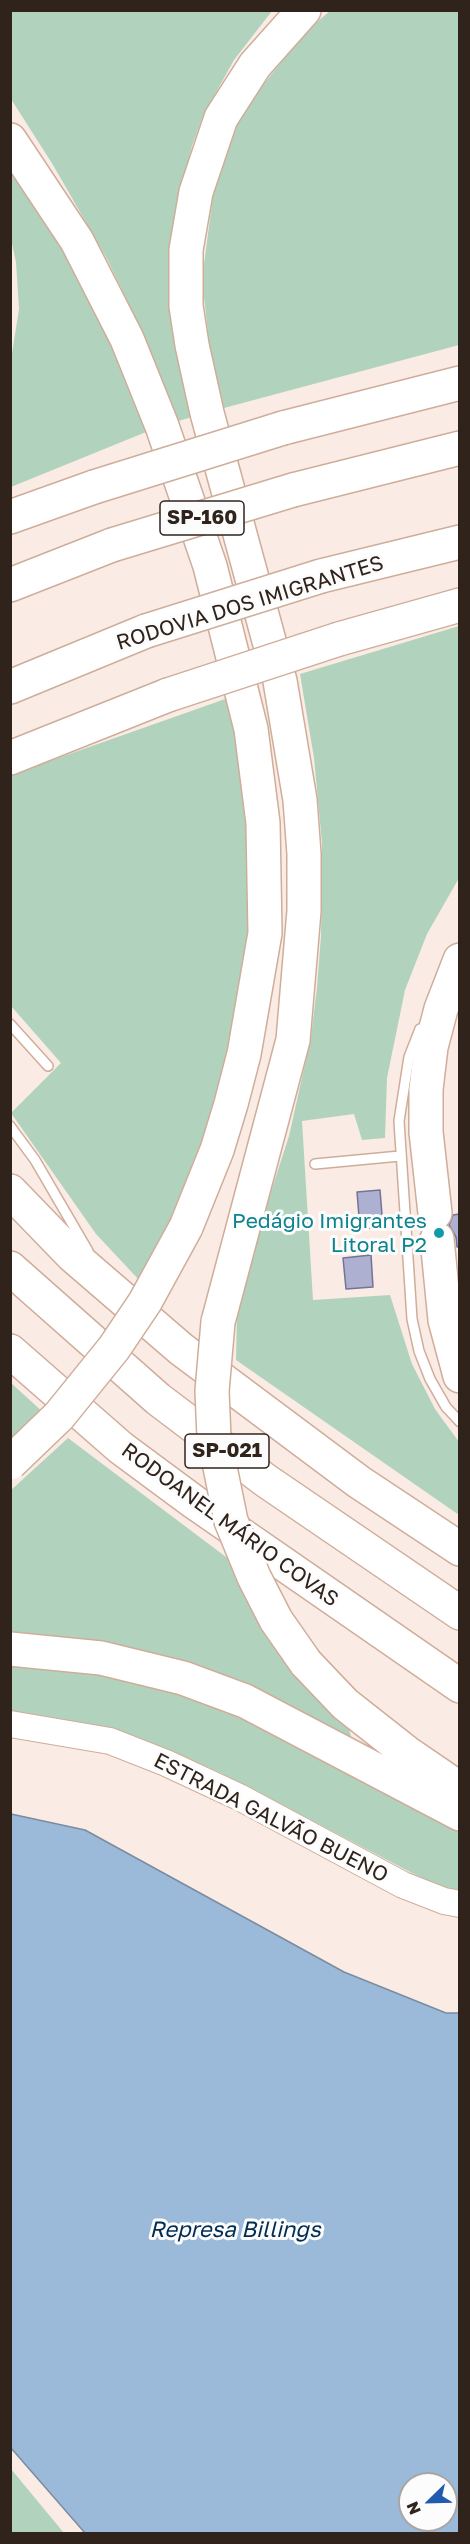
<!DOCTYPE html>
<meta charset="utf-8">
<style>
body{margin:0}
#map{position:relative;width:470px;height:2544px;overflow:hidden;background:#faece4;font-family:"Golos Text",sans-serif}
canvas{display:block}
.frame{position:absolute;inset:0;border:12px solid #30231c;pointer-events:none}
.north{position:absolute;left:398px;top:2472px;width:60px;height:60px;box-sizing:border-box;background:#fcfcfc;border:2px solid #aaa5a2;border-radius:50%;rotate:247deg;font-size:16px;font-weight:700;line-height:24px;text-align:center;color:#30231c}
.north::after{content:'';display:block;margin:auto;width:21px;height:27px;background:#215bad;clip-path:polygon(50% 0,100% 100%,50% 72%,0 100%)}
</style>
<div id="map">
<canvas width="470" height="2544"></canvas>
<div class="frame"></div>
<div class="north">N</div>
</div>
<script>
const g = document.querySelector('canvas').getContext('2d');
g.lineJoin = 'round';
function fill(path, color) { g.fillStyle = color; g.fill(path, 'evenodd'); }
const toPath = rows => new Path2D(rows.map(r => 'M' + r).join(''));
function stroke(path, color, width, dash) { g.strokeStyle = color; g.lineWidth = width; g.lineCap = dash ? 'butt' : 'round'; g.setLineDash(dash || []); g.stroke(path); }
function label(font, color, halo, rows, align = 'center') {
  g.font = font + ' "Golos Text",sans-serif'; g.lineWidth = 6; g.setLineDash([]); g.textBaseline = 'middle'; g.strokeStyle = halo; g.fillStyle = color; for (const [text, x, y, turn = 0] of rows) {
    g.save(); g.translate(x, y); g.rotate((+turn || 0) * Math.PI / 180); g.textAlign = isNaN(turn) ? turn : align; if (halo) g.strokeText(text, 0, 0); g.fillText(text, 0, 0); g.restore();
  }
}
const green = toPath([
 [10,11,272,11,234,60,203,116,192,146,176,209,199,415,175,422,131,308,107,259,53,165,11,99],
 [330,11,459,11,459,345,224,408,209,342,202,279,213,196,237,125,254,96,307,30],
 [10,162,66,248,116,344,151,430,11,487,10,366,19,309,16,262,11,239],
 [459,626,459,878,427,934,405,990,387,1078,385,1138,362,1140,354,1114,302,1121,313,1300,390,1295,412,1364,435,1409,459,1442,459,1515,236,1360,237,1313,258,1232,289,1136,311,1037,317,987,321,936,322,843,314,758,300,674],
 [228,698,239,731,251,824,253,932,219,1101,175,1223,140,1281,96,1234,11,1113,61,1063,11,1006,10,775],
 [10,1382,45,1414,10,1448],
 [68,1438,230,1560,357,1726,349,1729,352,1740,11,1640,10,1491],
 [10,1665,111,1675,232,1709,459,1828,459,1892,433,1884,221,1773,156,1745,88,1725,11,1712],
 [11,2469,64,2533,11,2533]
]);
const water = toPath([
 [11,1814,85,1830,344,1972,446,2013,459,2013,459,2533,85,2533,11,2448,11,1814],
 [410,2484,446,2484,446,2520,410,2520,410,2484]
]);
const building = toPath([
 [380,1190,383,1227,360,1229,357,1192,380,1190],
 [459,1214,459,1247,457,1247,456,1237,449,1225,453,1215,459,1214],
 [371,1255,373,1287,346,1289,343,1258,371,1255]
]);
const lane = toPath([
 [10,1024,48,1066],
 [420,1029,409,1057,399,1121,412,1319,419,1351,430,1379,446,1407,460,1422],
 [10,1126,35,1160,88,1251],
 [315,1164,400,1156]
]);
const secondary = toPath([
 [10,1724,110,1741,166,1763,239,1797,403,1885,444,1901,460,1904]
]);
const highway = toPath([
 [10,140,77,241,127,339,162,426,210,566,251,729,263,823,265,933,244,1054,231,1104,217,1150,186,1227],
 [283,428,460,383],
 [293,490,460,448],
 [10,517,94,487],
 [321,576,460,542],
 [10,585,112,545],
 [339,639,460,605],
 [10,687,146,631],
 [10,758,168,695],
 [10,1191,72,1255,181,1349,359,1482,460,1549],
 [435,1213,426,1132,426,1089,431,1047,441,1009,460,960],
 [437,1239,445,1320,460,1376],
 [10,1268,158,1399,265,1480,460,1613],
 [218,1322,293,1040,304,911,304,854,300,800,280,681,207,413,192,345,186,306,186,250,196,192,221,118,255,65,304,10],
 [10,1351,121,1448,194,1502,460,1686],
 [10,1649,101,1658,183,1678,245,1701,460,1814],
 [306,1663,345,1704,406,1752,460,1789]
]);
const highwayBridge = toPath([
 [94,487,283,428],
 [112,545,293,490],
 [146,631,321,576],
 [168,695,339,639],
 [218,1322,212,1391,214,1438,231,1521,254,1577,276,1620,306,1663],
 [10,1463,59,1416,114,1348,145,1302,186,1227]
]);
const markers = [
 [439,1233,6,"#0f9aa8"]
];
const shields = [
 [202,518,84],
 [227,1451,84]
];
const shieldNames = [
 ["SP-160",202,518],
 ["SP-021",227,1451]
];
const streetNames = [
 ["RODOVIA DOS IMIGRANTES",250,603,-17],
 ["RODOANEL MÁRIO COVAS",230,1525,36],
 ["ESTRADA GALVÃO BUENO",271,1818,27]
];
const cultureNames = [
 ["Pedágio Imigrantes",427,1221],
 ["Litoral P2",427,1245]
];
const waterNames = [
 ["Represa Billings",235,2230]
];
fill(green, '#b1d3be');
fill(water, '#9bb9d9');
stroke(water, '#7b8ca0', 1.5);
fill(building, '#adb0d1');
stroke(building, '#727493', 1.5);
stroke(lane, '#cfad9a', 12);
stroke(secondary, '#cfad9a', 28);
stroke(highway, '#cfad9a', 36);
stroke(lane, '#fff', 9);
stroke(secondary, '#fff', 26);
stroke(highway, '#fff', 33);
stroke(highwayBridge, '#cfad9a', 36, []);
stroke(highwayBridge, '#fff', 33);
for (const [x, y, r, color] of markers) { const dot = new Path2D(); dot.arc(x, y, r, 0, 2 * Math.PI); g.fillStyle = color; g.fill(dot); stroke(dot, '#fcfcfc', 2); }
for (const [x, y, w] of shields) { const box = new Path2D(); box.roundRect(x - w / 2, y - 17, w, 34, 4.5); g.fillStyle = '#fcfcfc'; g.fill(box); stroke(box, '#30231c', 1.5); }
label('bold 20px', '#30231c', null, shieldNames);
label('21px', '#30231c', '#fcfcfc', streetNames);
label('21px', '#0d838f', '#fcfcfc', cultureNames, 'right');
label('italic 22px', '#002d54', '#fcfcfc', waterNames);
</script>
